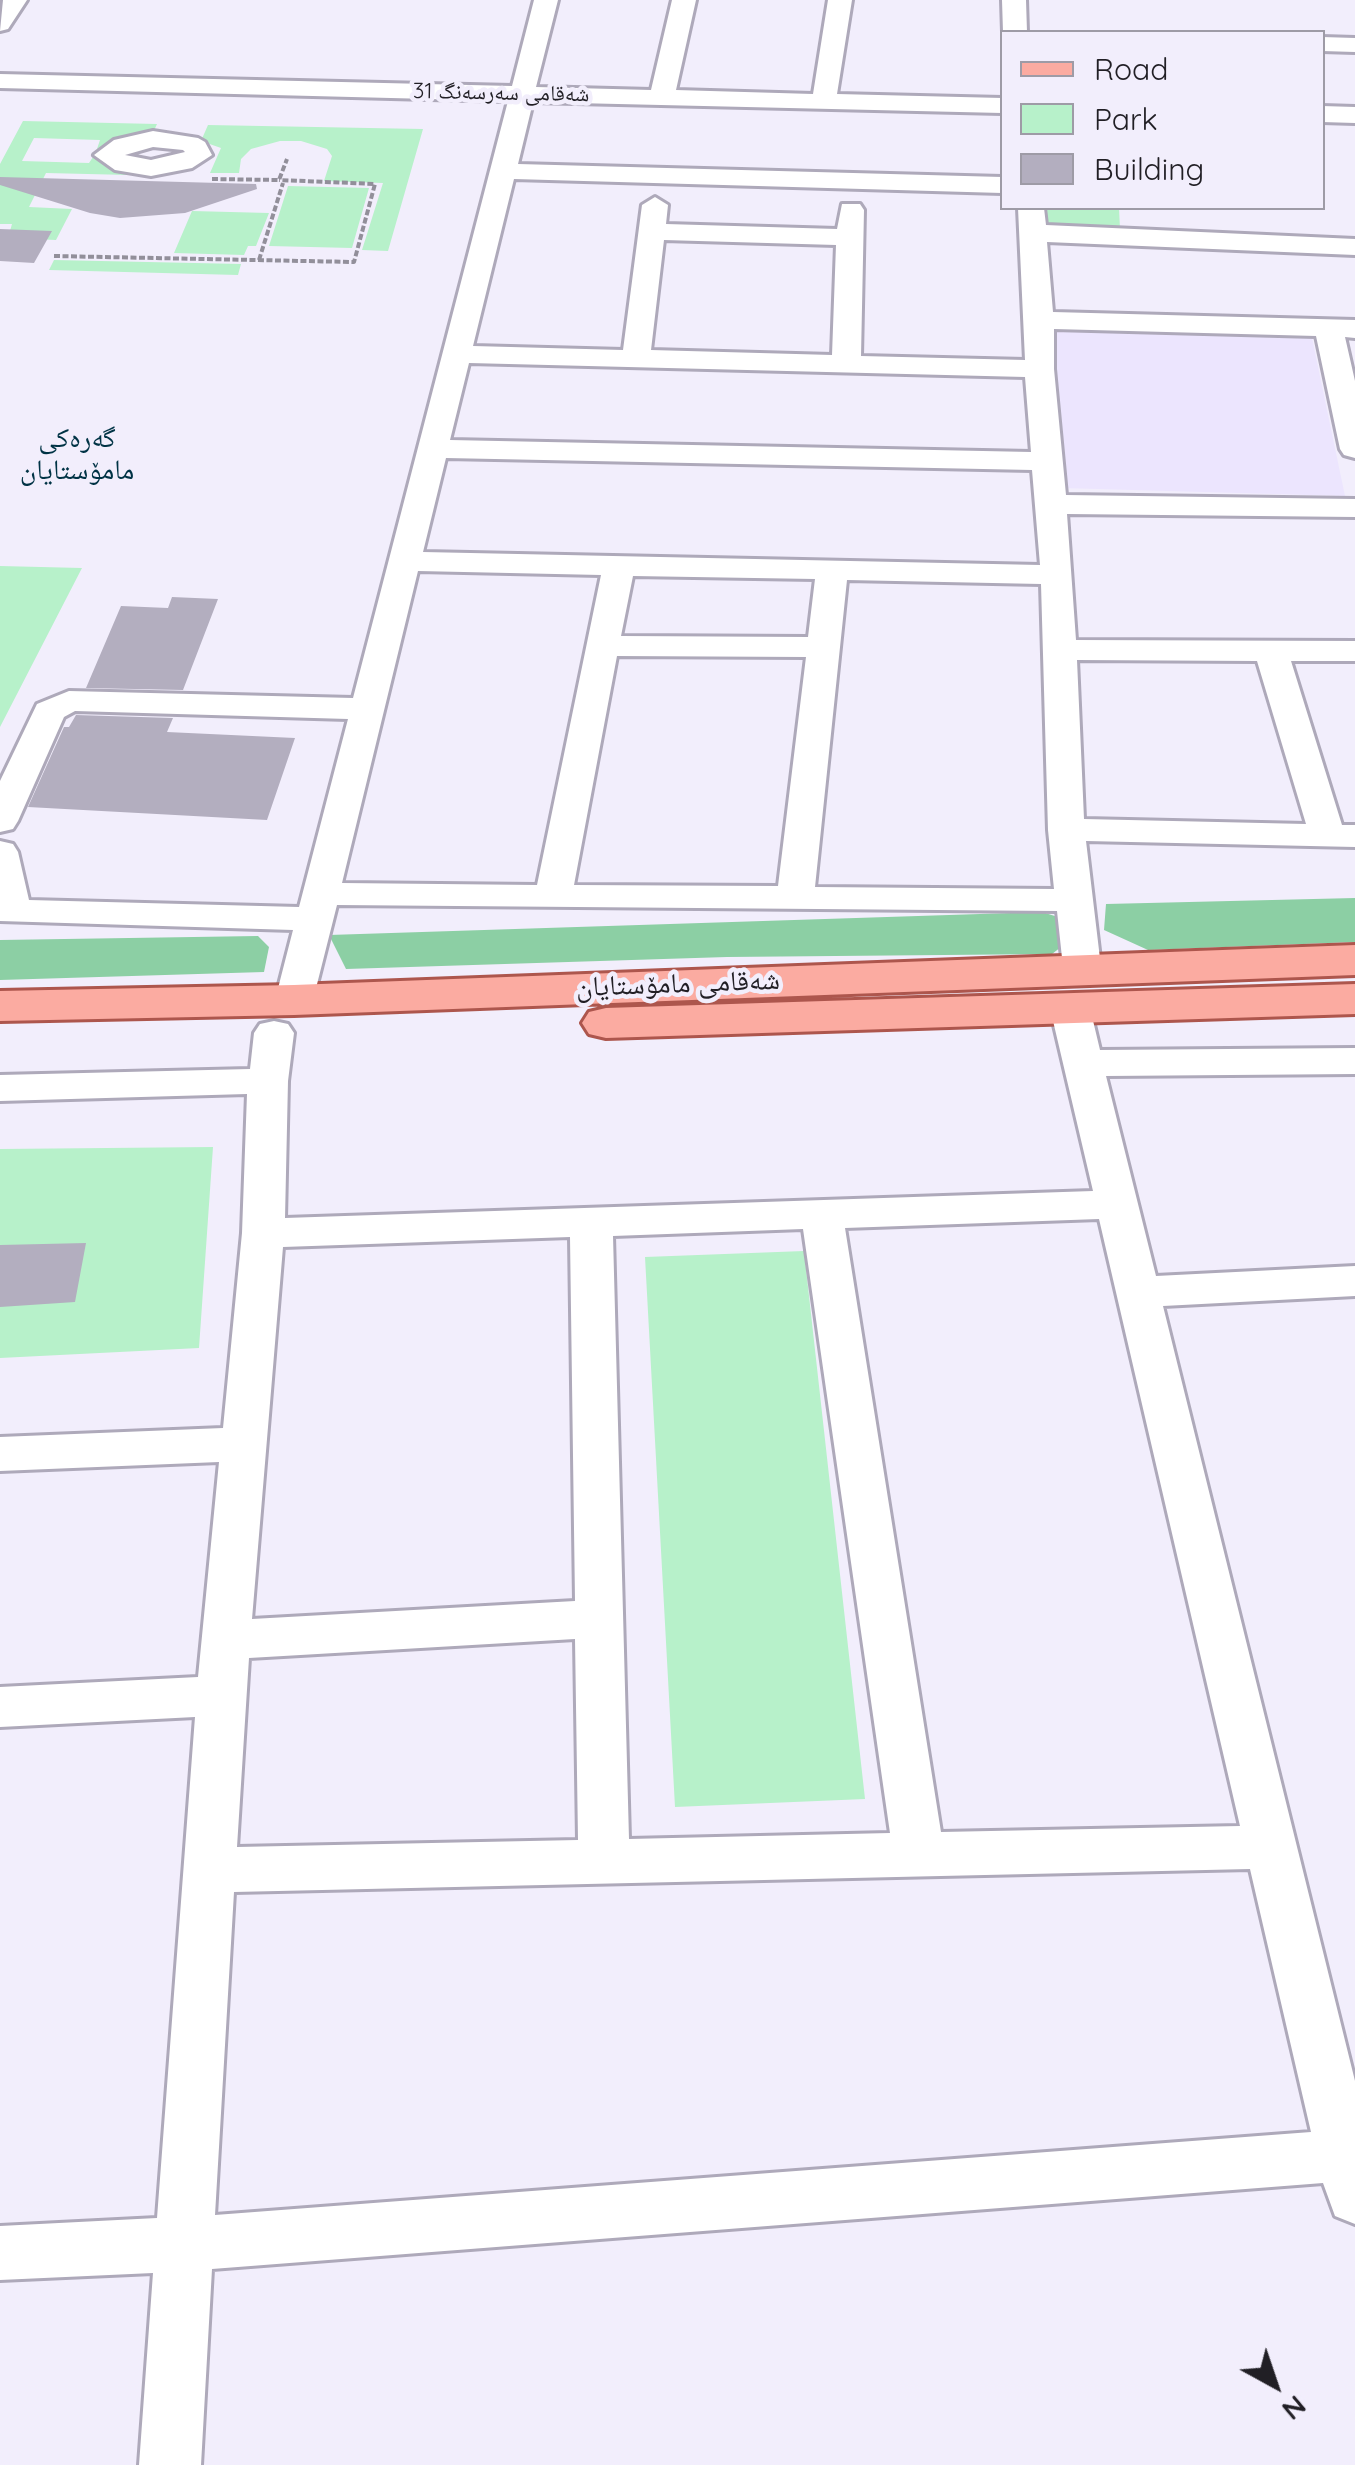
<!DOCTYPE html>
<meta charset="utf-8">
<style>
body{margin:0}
#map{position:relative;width:1355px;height:2465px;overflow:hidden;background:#f2eefc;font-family:Quicksand,sans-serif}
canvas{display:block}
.legend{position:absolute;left:1000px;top:30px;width:325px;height:180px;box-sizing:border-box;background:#f2eefc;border:2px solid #9e9ba6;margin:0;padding:12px 18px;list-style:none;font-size:30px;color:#211f25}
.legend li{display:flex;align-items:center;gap:20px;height:50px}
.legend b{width:50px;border:2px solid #9e9ba6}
.north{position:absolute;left:1225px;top:2335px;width:100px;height:100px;-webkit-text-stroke:8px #f2eefc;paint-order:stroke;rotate:140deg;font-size:28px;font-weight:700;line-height:40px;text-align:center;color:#211f25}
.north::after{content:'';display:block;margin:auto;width:35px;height:45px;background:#211f25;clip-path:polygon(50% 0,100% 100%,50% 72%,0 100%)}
</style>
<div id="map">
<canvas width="1355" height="2465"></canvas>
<ul class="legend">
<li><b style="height:12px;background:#fbaba1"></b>Road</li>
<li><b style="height:28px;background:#b7f1ca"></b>Park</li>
<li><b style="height:28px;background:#b3aebf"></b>Building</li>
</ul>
<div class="north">N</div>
</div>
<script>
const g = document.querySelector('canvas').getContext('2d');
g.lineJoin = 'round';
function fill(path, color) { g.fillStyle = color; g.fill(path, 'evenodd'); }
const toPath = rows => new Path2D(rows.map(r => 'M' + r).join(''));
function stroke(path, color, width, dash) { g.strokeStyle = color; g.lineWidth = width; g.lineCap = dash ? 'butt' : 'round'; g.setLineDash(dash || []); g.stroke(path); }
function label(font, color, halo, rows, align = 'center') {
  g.font = font + ' Quicksand,"Noto Naskh Arabic",sans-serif'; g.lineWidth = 9; g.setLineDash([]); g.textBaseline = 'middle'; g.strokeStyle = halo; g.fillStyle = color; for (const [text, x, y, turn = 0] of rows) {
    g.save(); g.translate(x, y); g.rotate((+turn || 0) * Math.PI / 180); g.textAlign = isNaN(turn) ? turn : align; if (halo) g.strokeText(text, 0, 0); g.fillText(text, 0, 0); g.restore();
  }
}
const built = toPath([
 [1052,331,1312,338,1345,496,1062,488]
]);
const green = toPath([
 [23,121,157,124,151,137,109,148,97,149,100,140,34,138,22,161,89,163,93,157,106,165,134,171,129,175,46,173,29,207,72,209,56,240,8,238,12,224,0,224,0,164],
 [208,125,423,129,388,251,362,250,383,183,324,181,332,156,327,149,301,141,280,141,251,149,241,159,239,173,210,173,221,148,201,141],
 [288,186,369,188,352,248,269,246],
 [1040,208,1119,208,1120,229,1040,226],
 [192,211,269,213,256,246,248,246,244,255,174,253],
 [54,260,241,264,238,275,49,270],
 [0,566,82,568,0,727],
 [213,1147,199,1348,0,1358,0,1149],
 [804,1251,865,1799,675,1807,645,1257]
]);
const forest = toPath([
 [1355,898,1355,942,1148,950,1104,930,1106,904],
 [1042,912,1058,917,1061,947,1052,954,727,957,346,969,329,935],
 [258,936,269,947,264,972,0,980,0,940]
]);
const building = toPath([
 [0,177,256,184,257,189,185,213,120,218,90,213,0,185],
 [0,229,52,231,34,263,0,261],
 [172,597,218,599,183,690,86,688,121,606,168,608],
 [76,715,173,718,167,732,295,738,267,820,28,807,64,727,69,727],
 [86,1243,75,1302,0,1307,0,1245]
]);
const path = toPath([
 [212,179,279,180,287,159],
 [54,256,354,262,375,184,279,180],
 [259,260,283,183]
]);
const minor = toPath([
 [3,0,27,0,8,29,0,31,3,0],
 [534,0,558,0,536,87,651,90,672,0,696,0,676,90,813,94,828,0,852,0,837,94,1002,98,1002,113,533,102,518,164,1002,177,1002,193,514,179,473,346,623,350,642,205,655,197,668,205,666,224,837,229,842,204,860,204,864,210,861,356,1025,360,1018,208,1044,208,1046,225,1355,239,1355,255,1047,242,1053,312,1355,320,1355,338,1345,337,1355,381,1355,458,1344,455,1340,449,1316,336,1054,329,1054,369,1066,495,1355,499,1355,517,1067,514,1076,640,1355,641,1355,661,1291,661,1342,825,1355,825,1355,847,1086,841,1101,967,1096,975,1082,979,1068,975,1063,967,1057,911,337,905,313,1000,308,1009,294,1012,280,1009,275,1000,293,930,0,921,0,841,13,844,18,852,29,900,299,907,348,719,75,711,64,717,18,821,13,829,0,832,0,781,37,704,69,691,353,698,508,101,0,88,0,74,512,86,534,0],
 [664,240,836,245,832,355,651,350,664,240],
 [469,363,1025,377,1031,452,450,440,469,363],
 [446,458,1032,470,1040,565,423,552,446,458],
 [418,571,601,575,537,885,342,883,418,571],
 [633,576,815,579,808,637,621,636,633,576],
 [847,580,1041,584,1048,830,1054,889,815,887,847,580],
 [617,656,806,657,778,886,574,885,617,656],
 [1077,660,1257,661,1306,824,1084,819,1077,660],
 [1002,0,1026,0,1027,32,1003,32,1002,0],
 [1322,37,1355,38,1355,52,1322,51,1322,37],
 [1322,106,1355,107,1355,123,1322,122,1322,106],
 [153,131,198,138,205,142,212,155,192,168,151,176,115,170,94,155,114,140,153,131],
 [153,147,183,150,185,152,151,160,125,155,153,147],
 [1070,996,1084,999,1090,1008,1100,1050,1355,1048,1355,1074,1106,1076,1156,1276,1355,1266,1355,1296,1163,1306,1355,2081,1355,2224,1335,2216,1323,2183,212,2269,201,2465,139,2465,153,2273,0,2280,0,2226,157,2218,195,1717,0,1727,0,1687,198,1677,219,1462,0,1471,0,1437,223,1428,242,1233,247,1094,0,1101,0,1075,250,1069,254,1033,260,1024,274,1021,288,1024,294,1033,288,1081,285,1218,1093,1191,1050,1008,1056,999,1070,996],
 [1099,1219,1240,1826,941,1832,845,1228,1099,1219],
 [803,1229,890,1833,629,1839,613,1236,803,1229],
 [570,1237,575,1601,252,1619,283,1247,570,1237],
 [575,1639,578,1840,237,1847,249,1658,575,1639],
 [1250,1869,1311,2132,215,2215,234,1892,1250,1869]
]);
const major = toPath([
 [1355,945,1355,975,294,1015,0,1021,0,991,294,985,1355,945],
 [1355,984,1355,1014,606,1038,589,1034,582,1023,589,1012,606,1008,1355,984]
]);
const farStreetnames = [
 ["شەقامی سەرسەنگ 31",501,93,1]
];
const farQuarternames = [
 ["گەرەکی",77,439],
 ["مامۆستایان",77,471]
];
const streetNames = [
 ["شەقامی مامۆستایان",678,984,-2]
];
fill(built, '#ece5fe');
fill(green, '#b7f1ca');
fill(forest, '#8ccfa4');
fill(building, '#b3aebf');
stroke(minor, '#aea9ba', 6);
stroke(major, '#ad564d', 6);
stroke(path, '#928f9a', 4, [6, 2.5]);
fill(minor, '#fff');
fill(major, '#fbaba1');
label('22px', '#211f25', '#f2eefc', farStreetnames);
label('28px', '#003345', '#f2eefc', farQuarternames);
label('28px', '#211f25', '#f2eefc', streetNames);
</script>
